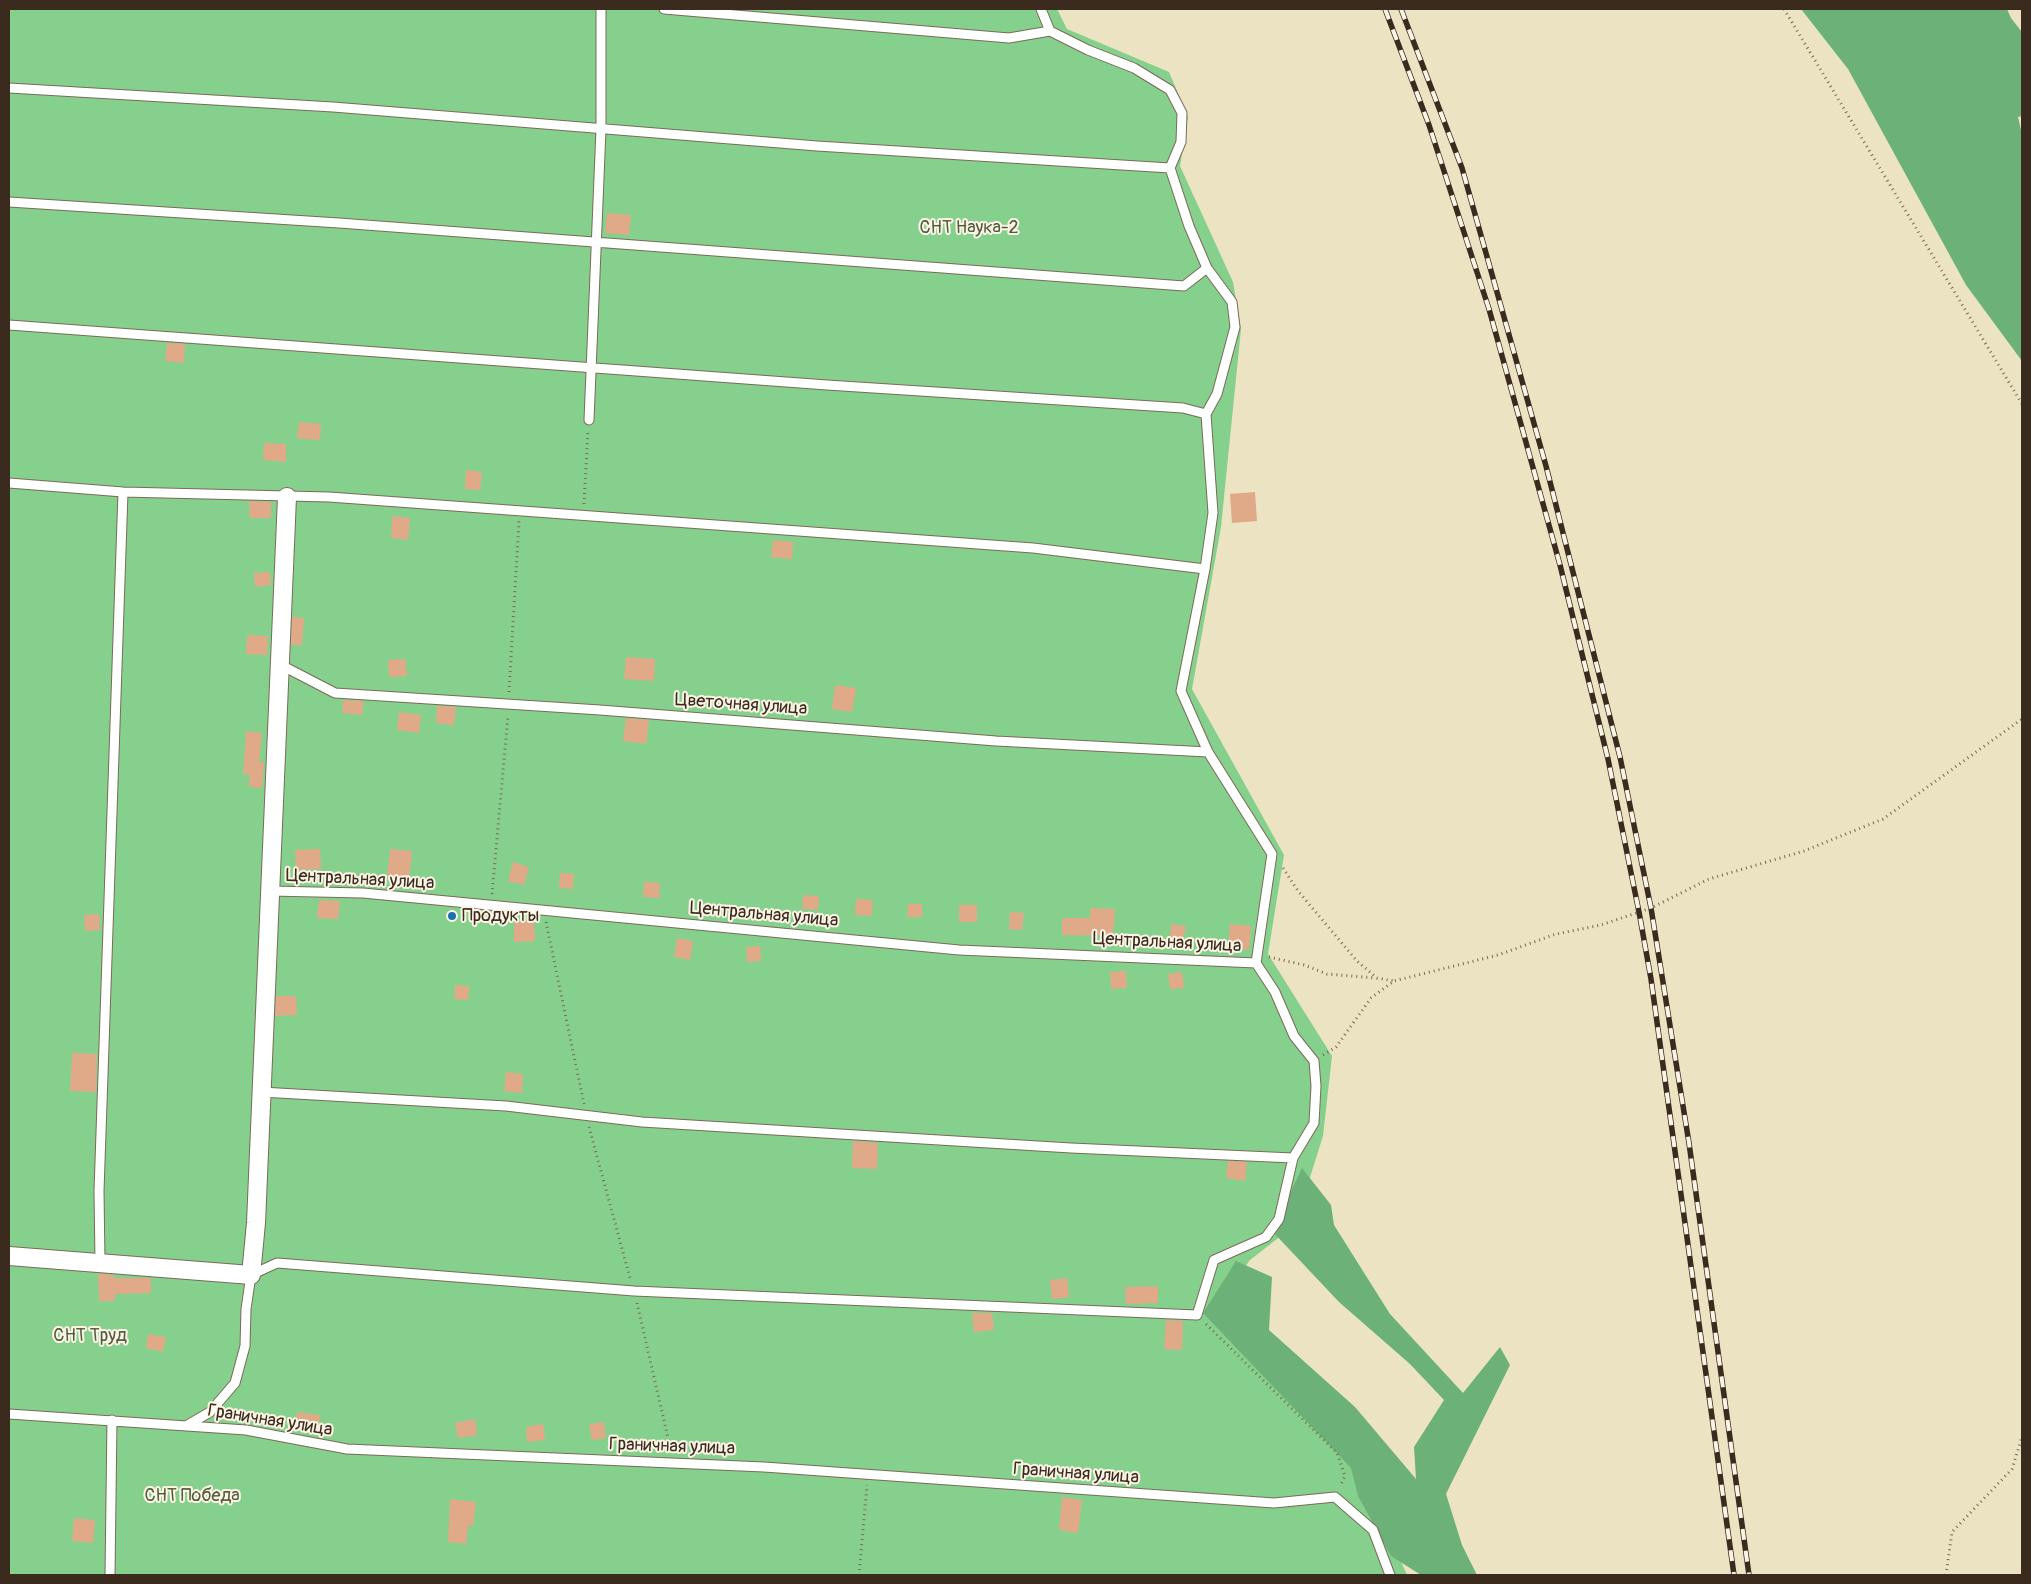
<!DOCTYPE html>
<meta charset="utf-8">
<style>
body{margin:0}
#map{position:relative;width:2031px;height:1584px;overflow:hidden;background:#ebe3c1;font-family:Pangolin,sans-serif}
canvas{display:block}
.frame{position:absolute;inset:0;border:10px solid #3b2a1e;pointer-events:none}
</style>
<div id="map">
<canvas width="2031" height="1584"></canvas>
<div class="frame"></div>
</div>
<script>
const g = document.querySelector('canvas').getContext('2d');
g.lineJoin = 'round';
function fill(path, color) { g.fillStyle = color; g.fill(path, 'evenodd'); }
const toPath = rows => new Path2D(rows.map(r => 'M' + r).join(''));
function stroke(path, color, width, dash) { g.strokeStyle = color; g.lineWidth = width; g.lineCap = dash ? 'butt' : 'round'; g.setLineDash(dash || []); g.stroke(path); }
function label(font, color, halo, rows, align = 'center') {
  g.font = font + ' Pangolin,sans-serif'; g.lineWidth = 4; g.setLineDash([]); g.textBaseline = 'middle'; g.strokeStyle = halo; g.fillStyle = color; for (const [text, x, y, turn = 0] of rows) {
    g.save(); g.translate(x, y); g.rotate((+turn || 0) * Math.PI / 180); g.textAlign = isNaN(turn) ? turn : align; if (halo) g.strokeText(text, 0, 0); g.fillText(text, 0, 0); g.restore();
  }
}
const green = toPath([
 [9,9,1057,9,1067,29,1169,72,1188,117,1180,166,1233,282,1241,329,1221,527,1192,689,1284,855,1268,954,1332,1056,1323,1136,1295,1225,1250,1260,1216,1308,1361,1471,1407,1575,9,1575]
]);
const forest = toPath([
 [1801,9,2007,9,2011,18,2022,32,2022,116,2018,117,2022,134,2022,361,1966,285,1848,69],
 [1302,1168,1331,1205,1334,1225,1390,1314,1463,1393,1500,1347,1510,1365,1446,1494,1462,1545,1477,1575,1421,1575,1391,1556,1358,1496,1351,1468,1203,1313,1236,1261,1272,1277,1269,1330,1355,1407,1416,1479,1414,1447,1444,1400,1410,1364,1339,1302,1272,1231]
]);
const building = toPath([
 [607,213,631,215,629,235,605,233],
 [167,343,185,344,184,363,165,361],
 [299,422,321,424,320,440,297,438],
 [264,443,286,444,286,462,263,460],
 [466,470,482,472,480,490,465,489],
 [1255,492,1257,521,1232,523,1230,494],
 [249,501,271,502,271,518,250,518],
 [392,516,410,518,408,540,391,538],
 [773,540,793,542,792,559,771,557],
 [270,572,271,585,255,587,254,573],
 [292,617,304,618,302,645,291,645],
 [247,635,268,636,267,655,246,654],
 [626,657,655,659,654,681,624,679],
 [405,659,407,676,389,677,388,660],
 [835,685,856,688,852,712,832,709],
 [343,700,364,701,362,715,342,713],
 [437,706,456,707,454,725,436,723],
 [399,712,421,715,419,733,397,730],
 [626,718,649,720,646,744,623,741],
 [246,731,262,733,259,762,264,762,262,788,249,787,249,774,243,774],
 [320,849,321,869,296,870,295,850],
 [390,849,412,851,409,879,387,877],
 [513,862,529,867,524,885,508,881],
 [560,873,574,874,573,889,559,888],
 [644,882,660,883,659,898,643,897],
 [803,895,819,896,818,910,802,909],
 [856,899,873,900,872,916,855,915],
 [319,900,340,901,338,919,317,918],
 [908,904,922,904,922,917,907,917],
 [959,905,977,905,977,922,959,922],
 [1090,908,1115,909,1113,936,1062,935,1062,918,1090,918],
 [1010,912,1024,913,1022,930,1009,929],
 [99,914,100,930,85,931,84,915],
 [534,921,535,941,514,942,514,922],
 [1171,924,1186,926,1183,941,1170,939],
 [1230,924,1251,926,1249,950,1228,947],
 [677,938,693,941,690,960,674,957],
 [760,946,761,961,747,962,746,947],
 [1126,971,1127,988,1111,989,1110,972],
 [1182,972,1184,988,1170,989,1168,974],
 [455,985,469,986,468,1000,454,999],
 [276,996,296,996,297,1015,275,1016],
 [72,1053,97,1054,96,1092,70,1091],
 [506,1072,523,1074,522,1093,504,1091],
 [853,1141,878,1143,877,1169,852,1168],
 [1228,1161,1247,1162,1245,1181,1226,1178],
 [98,1274,114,1275,114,1278,151,1278,151,1293,115,1294,115,1301,99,1301],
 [1067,1278,1069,1297,1052,1299,1050,1280],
 [1158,1286,1158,1303,1126,1304,1125,1287],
 [972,1313,992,1313,994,1330,974,1332],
 [1166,1320,1183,1321,1182,1350,1164,1349],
 [148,1334,166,1337,163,1352,146,1348],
 [297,1412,320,1415,318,1431,295,1428],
 [475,1419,477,1435,458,1438,455,1423],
 [604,1422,606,1438,592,1440,589,1424],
 [543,1424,545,1440,527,1442,526,1427],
 [1062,1497,1082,1500,1078,1533,1059,1530],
 [450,1499,476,1502,473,1526,468,1526,466,1544,448,1542],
 [74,1518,95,1520,93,1543,72,1541]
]);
const path = toPath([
 [1784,9,2022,404],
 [584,504,588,431],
 [509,692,519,521],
 [1283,868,1298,891,1357,961,1377,978,1394,981],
 [492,894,508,716],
 [546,922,584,1104],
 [1269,957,1304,965,1327,974,1375,978],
 [1323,1055,1336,1047,1371,998,1394,981,1498,955,1556,934,1601,925,1651,908,1709,879,1804,851,1883,819,2022,719],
 [589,1127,630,1278],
 [637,1303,671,1451],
 [1206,1324,1337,1453,1345,1476,1340,1486],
 [859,1575,867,1485],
 [1946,1575,1952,1532,2012,1469,2022,1437]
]);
const service = toPath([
 [664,9,1009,38,1050,31],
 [1041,9,1050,31,1088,50,1134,68,1170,90,1182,113,1181,142,1170,168],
 [9,88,333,107,817,146,1170,168,1189,226,1207,268],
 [9,202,339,223,1184,286,1207,268,1232,302,1235,327,1217,394,1206,414],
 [9,325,827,385,1183,408,1206,414,1213,513,1205,569,1181,691,1208,752,1272,854,1256,963,1275,992,1294,1036,1314,1061,1316,1086,1314,1123,1293,1158],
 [589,420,601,129,601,9],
 [9,483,123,492,329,497,1033,548,1205,569],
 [279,664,335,693,600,710,996,741,1208,752],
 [269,891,363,893,959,950,1256,963],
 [100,1262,99,1191,123,492],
 [9,1414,246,1430,347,1449,764,1467,1274,1503,1335,1497,1373,1530,1390,1575],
 [186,1426,210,1412,235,1383,245,1346,246,1309,251,1275,277,1263,634,1291,1197,1315,1214,1260,1266,1237,1279,1219,1293,1158,1071,1148,642,1122,506,1106,261,1092],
 [110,1575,112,1420]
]);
const minor = toPath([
 [9,1256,251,1275,256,1223,287,497]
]);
const rail = toPath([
 [1385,9,1429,125,1489,309,1560,565,1608,759,1639,912,1651,979,1734,1575],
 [1401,9,1462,168,1546,466,1620,757,1651,908,1689,1143,1749,1575]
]);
const markers = [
 [452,916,5,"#1f6fb2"]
];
const parkNames = [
 ["СНТ Наука-2",969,228],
 ["СНТ Труд",90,1336],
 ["СНТ Победа",192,1496]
];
const streetNames = [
 ["Цветочная улица",741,705,4],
 ["Центральная улица",360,880,3],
 ["Центральная улица",764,915,5],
 ["Центральная улица",1167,943,3],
 ["Граничная улица",270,1421,9],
 ["Граничная улица",672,1447,2],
 ["Граничная улица",1076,1474,4]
];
const poiNames = [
 ["Продукты",462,916]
];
fill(green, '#86d08d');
fill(forest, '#6cb278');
fill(building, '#e0aa88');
stroke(service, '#796b57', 11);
stroke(minor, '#796b57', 20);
stroke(path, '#796b57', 3, [1, 4]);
stroke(service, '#fff', 9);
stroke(minor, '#fff', 18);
stroke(rail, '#3b2a1e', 5.5);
stroke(rail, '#fcf5e5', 4, [11]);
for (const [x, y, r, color] of markers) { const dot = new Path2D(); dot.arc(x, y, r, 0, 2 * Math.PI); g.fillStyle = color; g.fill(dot); stroke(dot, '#fcf5e5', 2); }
label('18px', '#525c3f', '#fcf5e5', parkNames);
label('18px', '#3b2a1e', '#fcf5e5', streetNames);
label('18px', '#3b2a1e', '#fcf5e5', poiNames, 'left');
</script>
